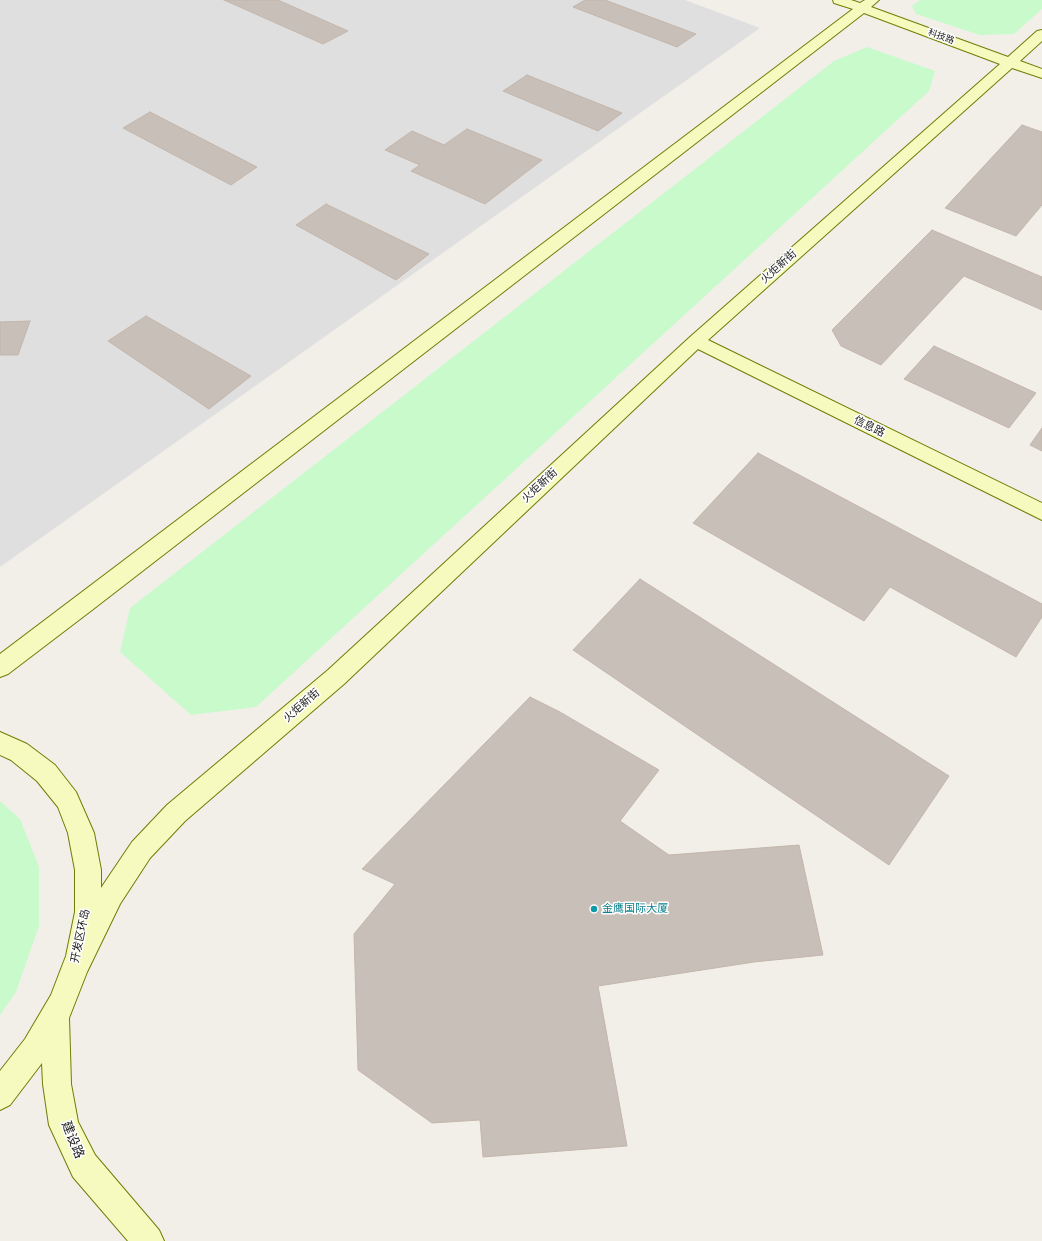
<!DOCTYPE html>
<meta charset="utf-8">
<style>
body{margin:0}
canvas{display:block;background:#f2efe9}
</style>
<canvas width="1042" height="1241"></canvas>
<script>
const g = document.querySelector('canvas').getContext('2d');
g.lineJoin = 'round';
function fill(path, color) { g.fillStyle = color; g.fill(path, 'evenodd'); }
const toPath = rows => new Path2D(rows.map(r => 'M' + r).join(''));
function stroke(path, color, width, dash) { g.strokeStyle = color; g.lineWidth = width; g.lineCap = dash ? 'butt' : 'round'; g.setLineDash(dash || []); g.stroke(path); }
function label(font, color, halo, rows, align = 'center') {
  g.font = font + ' "Roboto Condensed","Noto Sans SC",sans-serif'; g.lineWidth = 3; g.setLineDash([]); g.textBaseline = 'middle'; g.strokeStyle = halo; g.fillStyle = color; for (const [text, x, y, turn = 0] of rows) {
    g.save(); g.translate(x, y); g.rotate((+turn || 0) * Math.PI / 180); g.textAlign = isNaN(turn) ? turn : align; if (halo) g.strokeText(text, 0, 0); g.fillText(text, 0, 0); g.restore();
  }
}
const residential = toPath([
 [0,0,685,0,760,28,0,567]
]);
const park = toPath([
 [920,0,1042,0,1042,9,1014,34,980,35,916,14,912,6],
 [867,47,935,71,929,91,256,707,191,715,120,652,130,608,834,61],
 [0,801,20,819,39,867,39,926,16,992,0,1015]
]);
const building = toPath([
 [224,0,278,0,348,31,323,44,224,0],
 [585,0,605,0,696,34,677,47,573,7,585,0],
 [527,75,622,113,598,131,503,91,527,75],
 [150,112,257,167,231,185,123,128,150,112],
 [1022,125,1042,132,1042,205,1016,236,945,208,1022,125],
 [467,129,542,160,485,204,411,171,420,165,385,150,412,131,444,145,467,129],
 [326,204,429,254,396,280,296,225,326,204],
 [932,230,1042,277,1042,310,964,276,881,365,841,346,832,330,932,230],
 [146,316,251,376,209,409,108,341,146,316],
 [30,321,18,355,0,355,0,322,30,321],
 [934,346,1036,393,1009,428,904,379,934,346],
 [1042,428,1042,451,1030,445,1042,428],
 [758,453,1042,604,1042,617,1016,657,890,587,864,621,693,523,758,453],
 [640,579,949,776,889,865,573,650,640,579],
 [530,697,560,712,659,770,620,821,669,855,799,845,823,955,754,962,598,986,627,1146,483,1157,480,1120,432,1123,358,1070,354,934,395,884,362,869,530,697]
]);
const secondary = toPath([
 [833,0,851,0,860,3,865,0,879,0,871,7,1008,57,1037,31,1042,30,1042,41,1020,61,1042,69,1042,78,1012,68,708,340,1042,503,1042,520,698,349,344,684,185,821,150,858,120,904,87,972,69,1018,71,1084,78,1122,95,1155,159,1230,164,1241,128,1241,73,1177,49,1125,43,1084,42,1063,10,1105,0,1110,0,1071,25,1039,51,995,66,956,75,912,75,870,68,833,58,807,37,781,11,760,0,755,0,732,27,744,55,765,76,792,94,833,101,870,101,888,132,842,167,805,328,670,690,337,1000,64,864,13,92,610,8,674,0,677,0,654,853,9,834,3,833,0]
]);
const markers = [
 [594,909,4,"#0f9aa8"]
];
const farStreetnames = [
 ["科技路",941,37,20]
];
const streetNames = [
 ["火炬新街",779,267,-42],
 ["信息路",869,427,26],
 ["火炬新街",540,486,-43],
 ["火炬新街",302,706,-41],
 ["开发区环岛",81,936,-78]
];
const cultureNames = [
 ["金鹰国际大厦",602,909]
];
const nearStreetnames = [
 ["建设路",72,1140,68]
];
fill(residential, '#e0dfdf');
fill(park, '#c8facc');
fill(building, '#c7bfb8');
stroke(building, '#c4b6ab', 1);
stroke(secondary, '#707d05', 2);
fill(secondary, '#f7fabf');
for (const [x, y, r, color] of markers) { const dot = new Path2D(); dot.arc(x, y, r, 0, 2 * Math.PI); g.fillStyle = color; g.fill(dot); stroke(dot, '#fff', 1.5); }
label('9px', '#222', '#fff', farStreetnames);
label('11px', '#222', '#fff', streetNames);
label('11px', '#0d838f', '#fff', cultureNames, 'left');
label('13px', '#222', '#fff', nearStreetnames);
</script>
